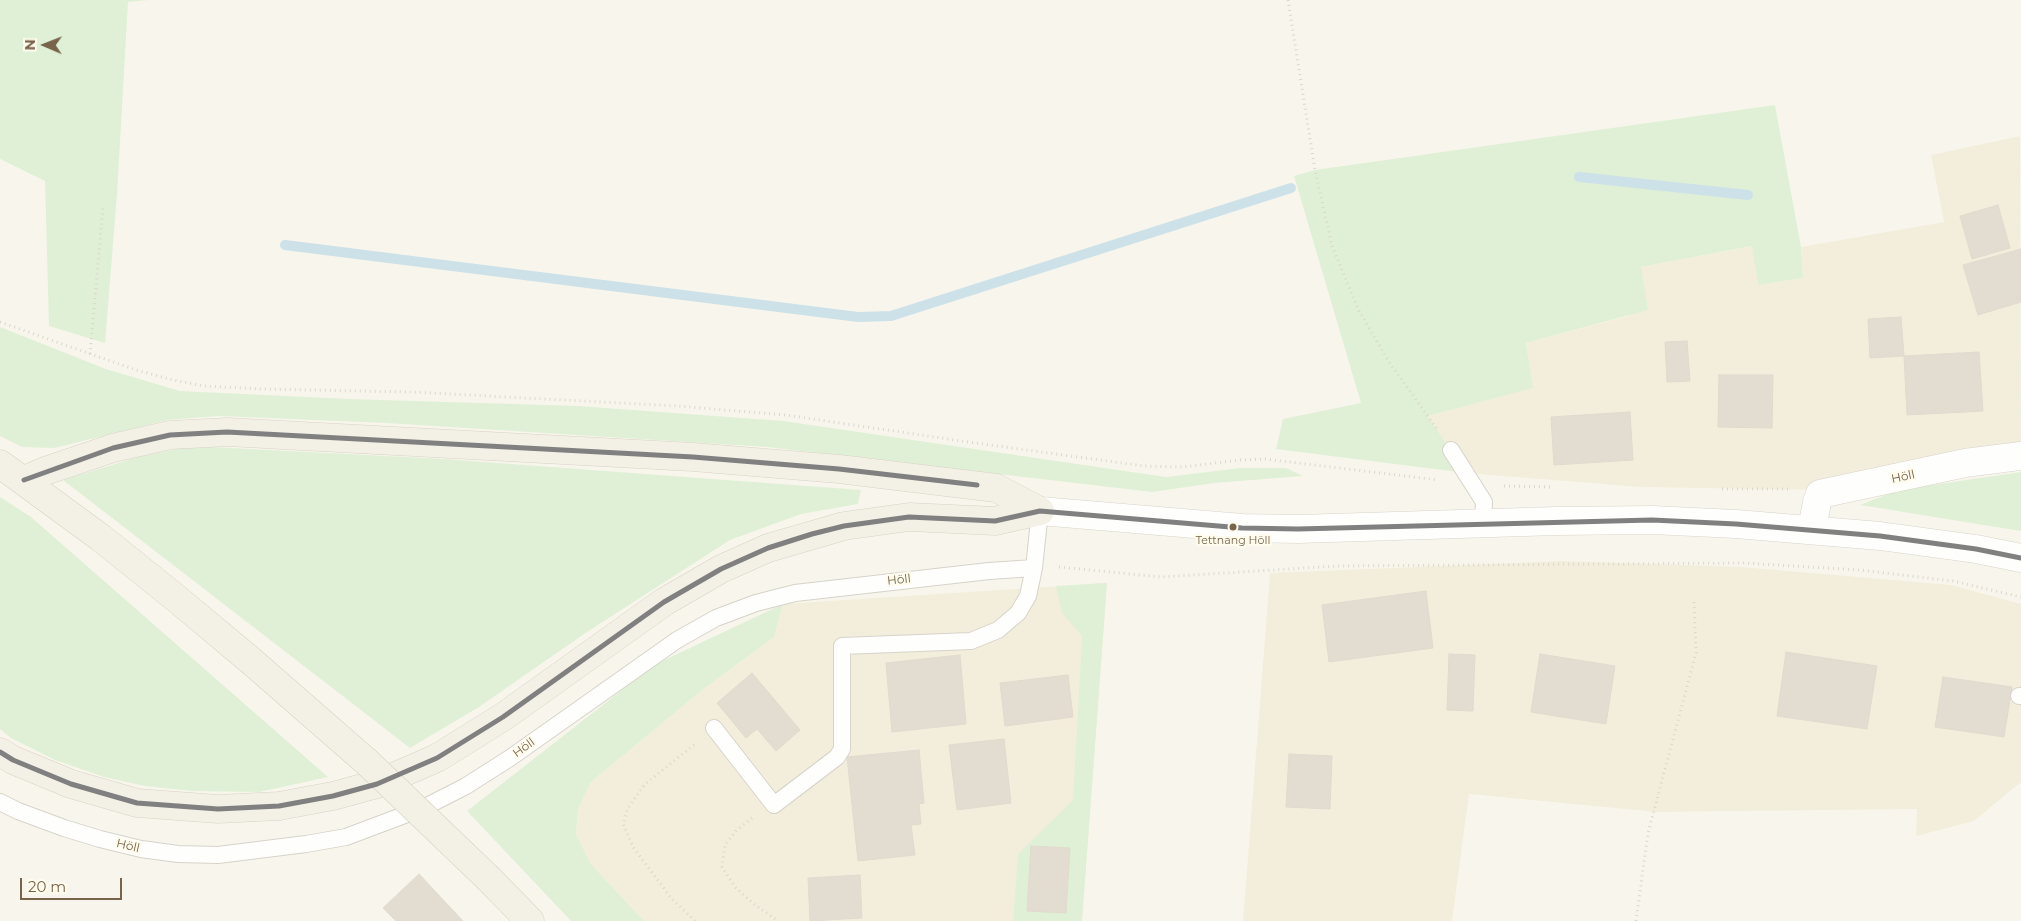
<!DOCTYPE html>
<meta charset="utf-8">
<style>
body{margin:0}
#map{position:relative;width:2021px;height:921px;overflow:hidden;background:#f8f6ec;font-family:Montserrat,sans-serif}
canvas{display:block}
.north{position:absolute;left:20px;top:20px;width:50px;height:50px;-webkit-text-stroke:4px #fffcee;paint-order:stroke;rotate:271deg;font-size:14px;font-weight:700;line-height:20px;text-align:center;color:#78644a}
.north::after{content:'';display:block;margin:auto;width:18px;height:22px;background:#78644a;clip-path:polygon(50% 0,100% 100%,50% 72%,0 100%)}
.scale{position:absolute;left:20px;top:878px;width:102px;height:22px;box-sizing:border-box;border:2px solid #78644a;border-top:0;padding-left:6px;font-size:15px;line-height:18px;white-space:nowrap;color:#78644a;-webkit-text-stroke:4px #fffcee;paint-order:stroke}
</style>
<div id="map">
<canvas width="2021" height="921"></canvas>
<div class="north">N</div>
<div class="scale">20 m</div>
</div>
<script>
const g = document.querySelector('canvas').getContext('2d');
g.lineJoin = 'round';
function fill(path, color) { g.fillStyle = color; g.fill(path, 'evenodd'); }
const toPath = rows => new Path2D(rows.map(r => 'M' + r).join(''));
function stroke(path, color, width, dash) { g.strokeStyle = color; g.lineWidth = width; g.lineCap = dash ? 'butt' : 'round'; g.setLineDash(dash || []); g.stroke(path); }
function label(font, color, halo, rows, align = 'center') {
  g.font = font + ' Montserrat,sans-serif'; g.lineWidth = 4.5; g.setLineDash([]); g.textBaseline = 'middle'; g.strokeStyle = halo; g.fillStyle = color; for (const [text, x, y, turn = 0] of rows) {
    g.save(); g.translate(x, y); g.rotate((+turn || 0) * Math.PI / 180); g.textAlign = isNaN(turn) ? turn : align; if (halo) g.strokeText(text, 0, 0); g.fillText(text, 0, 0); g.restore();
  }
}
const residential = toPath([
 [2020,136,2021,457,1821,490,1639,487,1466,473,1428,416,1532,388,1526,343,1628,316,1641,267,1753,246,1758,285,1803,278,1801,247,1944,222,1931,155],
 [1563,561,1742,567,1951,585,2021,604,2021,782,1974,821,1916,836,1917,809,1656,812,1469,794,1452,921,1243,921,1270,573],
 [1107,583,1082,921,644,921,591,864,576,834,578,809,591,782,706,687,774,637,783,604]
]);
const green = toPath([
 [0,0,149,0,128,2,117,195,105,343,49,326,45,181,0,159],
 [1775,105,1801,247,1803,278,1758,285,1752,246,1641,267,1648,310,1526,343,1533,388,1428,416,1466,473,1276,449,1283,419,1361,403,1294,176,1315,170],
 [0,327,106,369,180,391,350,399,579,406,783,421,1166,477,1240,468,1286,468,1303,476,1214,483,1152,492,767,447,386,423,219,416,167,420,55,448,22,447,0,436],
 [192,446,444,459,861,490,858,504,801,514,730,540,587,632,479,707,410,748,63,480,138,457],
 [2021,472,2021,531,1860,505,1898,490],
 [0,497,31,517,328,777,259,792,191,791,145,786,104,777,55,760,11,738,0,729],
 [1107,583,1082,921,1013,921,1018,854,1073,800,1082,636,1062,613,1056,586],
 [783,604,774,637,706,687,591,782,578,809,576,834,591,864,644,921,571,921,467,811,654,665]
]);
const stream = toPath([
 [1579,177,1748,195],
 [285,245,858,317,891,316,1291,188]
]);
const building = toPath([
 [1998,205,2010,248,1972,259,1960,216,1998,205],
 [2021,249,2021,302,1978,315,1963,265,2021,249],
 [1901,317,1904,356,1870,358,1868,319,1901,317],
 [1687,341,1690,381,1667,382,1665,342,1687,341],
 [1979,352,1983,411,1907,415,1904,356,1979,352],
 [1719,375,1773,375,1772,428,1718,427,1719,375],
 [1630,412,1633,460,1554,465,1551,417,1630,412],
 [1426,591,1433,648,1329,662,1322,605,1426,591],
 [1786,652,1877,666,1867,729,1777,716,1786,652],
 [1449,654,1475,655,1473,711,1447,710,1449,654],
 [1540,654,1615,666,1606,724,1531,712,1540,654],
 [960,655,966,724,892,732,886,663,960,655],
 [752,673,800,730,776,751,757,729,746,738,717,703,752,673],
 [1068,675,1073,717,1005,726,1000,683,1068,675],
 [1943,677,2012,687,2004,737,1935,727,1943,677],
 [1004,739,1011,803,957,810,949,745,1004,739],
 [919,750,924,803,919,804,921,824,911,825,915,855,858,861,847,757,919,750],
 [1289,754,1332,756,1330,809,1286,807,1289,754],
 [1031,846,1070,848,1066,913,1027,911,1031,846],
 [419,874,463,921,396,921,383,908,419,874],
 [860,875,862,918,810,921,808,878,860,875]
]);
const path = toPath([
 [1288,0,1315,170,1332,246,1358,309,1389,362,1437,429],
 [0,322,136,370,173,380,204,386,262,389,412,392,677,406,786,415,968,442,1144,466,1183,467,1240,460,1265,459,1438,480],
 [90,354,103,207],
 [1504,486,1550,487],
 [1722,489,1788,489],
 [1059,567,1161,577,1337,566,1744,563,1860,570,1953,581,2021,597],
 [752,818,736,831,725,845,722,867,735,887,755,905,778,921],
 [695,921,671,898,633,847,623,824,628,808,645,784,695,744],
 [1636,921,1648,833,1696,653,1694,602]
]);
const lane = toPath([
 [1451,450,1484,502,1483,524],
 [2019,696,2021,696],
 [714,728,774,805,837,757,842,749,842,646,971,641,998,630,1018,613,1028,596,1034,568],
 [0,802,18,811,64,828,100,839,141,849,178,854,218,855,306,844,346,837,423,808,466,786,510,758,677,640,716,618,756,603,795,593,989,571,1034,568,1040,511]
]);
const street = toPath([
 [1812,529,1817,502,1820,494,1965,463,2021,456]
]);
const secondary = toPath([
 [1040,511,1242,528,1298,529,1557,521,1652,520,1736,524,1880,536,1976,549,2021,558]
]);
const primary = toPath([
 [0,464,101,538,177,599,250,660],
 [24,480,45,471,113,448,170,435,227,432,693,457,839,469,996,488,1040,511],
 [0,752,13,760,71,784,137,803,218,809,279,806,333,796,377,784,437,758,503,717,664,602,721,569,768,548,844,526,909,517,995,521,1040,511],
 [489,879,530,921]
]);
const primaryBridge = toPath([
 [250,660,368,763,489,879]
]);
const bus1 = toPath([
 [24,480,113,448,170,435,227,432,693,457,839,469,977,485],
 [0,752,13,760,71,784,137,803,218,809,279,806,333,796,377,784,437,758,503,717,664,602,721,569,768,548,812,534,844,526,909,517,995,521,1040,511,1242,528,1298,529,1652,520,1736,524,1880,536,1976,549,2021,558]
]);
const markers = [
 [1233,527,4.5,"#78644a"]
];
const busNames = [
 ["Tettnang Höll",1233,541]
];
const streetNames = [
 ["Höll",1903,477,-12],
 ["Höll",899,580,-6],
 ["Höll",524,748,-36],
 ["Höll",128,846,13]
];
fill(residential, '#f3eedc');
fill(green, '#e0f0d6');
stroke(stream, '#cde1e9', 10);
fill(building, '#e3ddd1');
stroke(building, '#e1dace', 1);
stroke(lane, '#d7d3ca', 18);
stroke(street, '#d7d3ca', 29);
stroke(secondary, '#d8d3ca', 29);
stroke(primary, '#d7d1c6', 29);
stroke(path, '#dbd6ce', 3, [1, 4]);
stroke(lane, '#fefefc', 16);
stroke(street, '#fefefc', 28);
stroke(secondary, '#fefefc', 28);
stroke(primary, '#f3f1e5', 28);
stroke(primaryBridge, '#d7d1c6', 29, []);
stroke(primaryBridge, '#f3f1e5', 28);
stroke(bus1, '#808080', 5);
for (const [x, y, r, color] of markers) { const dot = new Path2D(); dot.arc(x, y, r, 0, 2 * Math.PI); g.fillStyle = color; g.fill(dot); stroke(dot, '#fffcee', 2); }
label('11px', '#78644a', '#fffcee', busNames);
label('12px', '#78644a', '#fffcee', streetNames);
</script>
